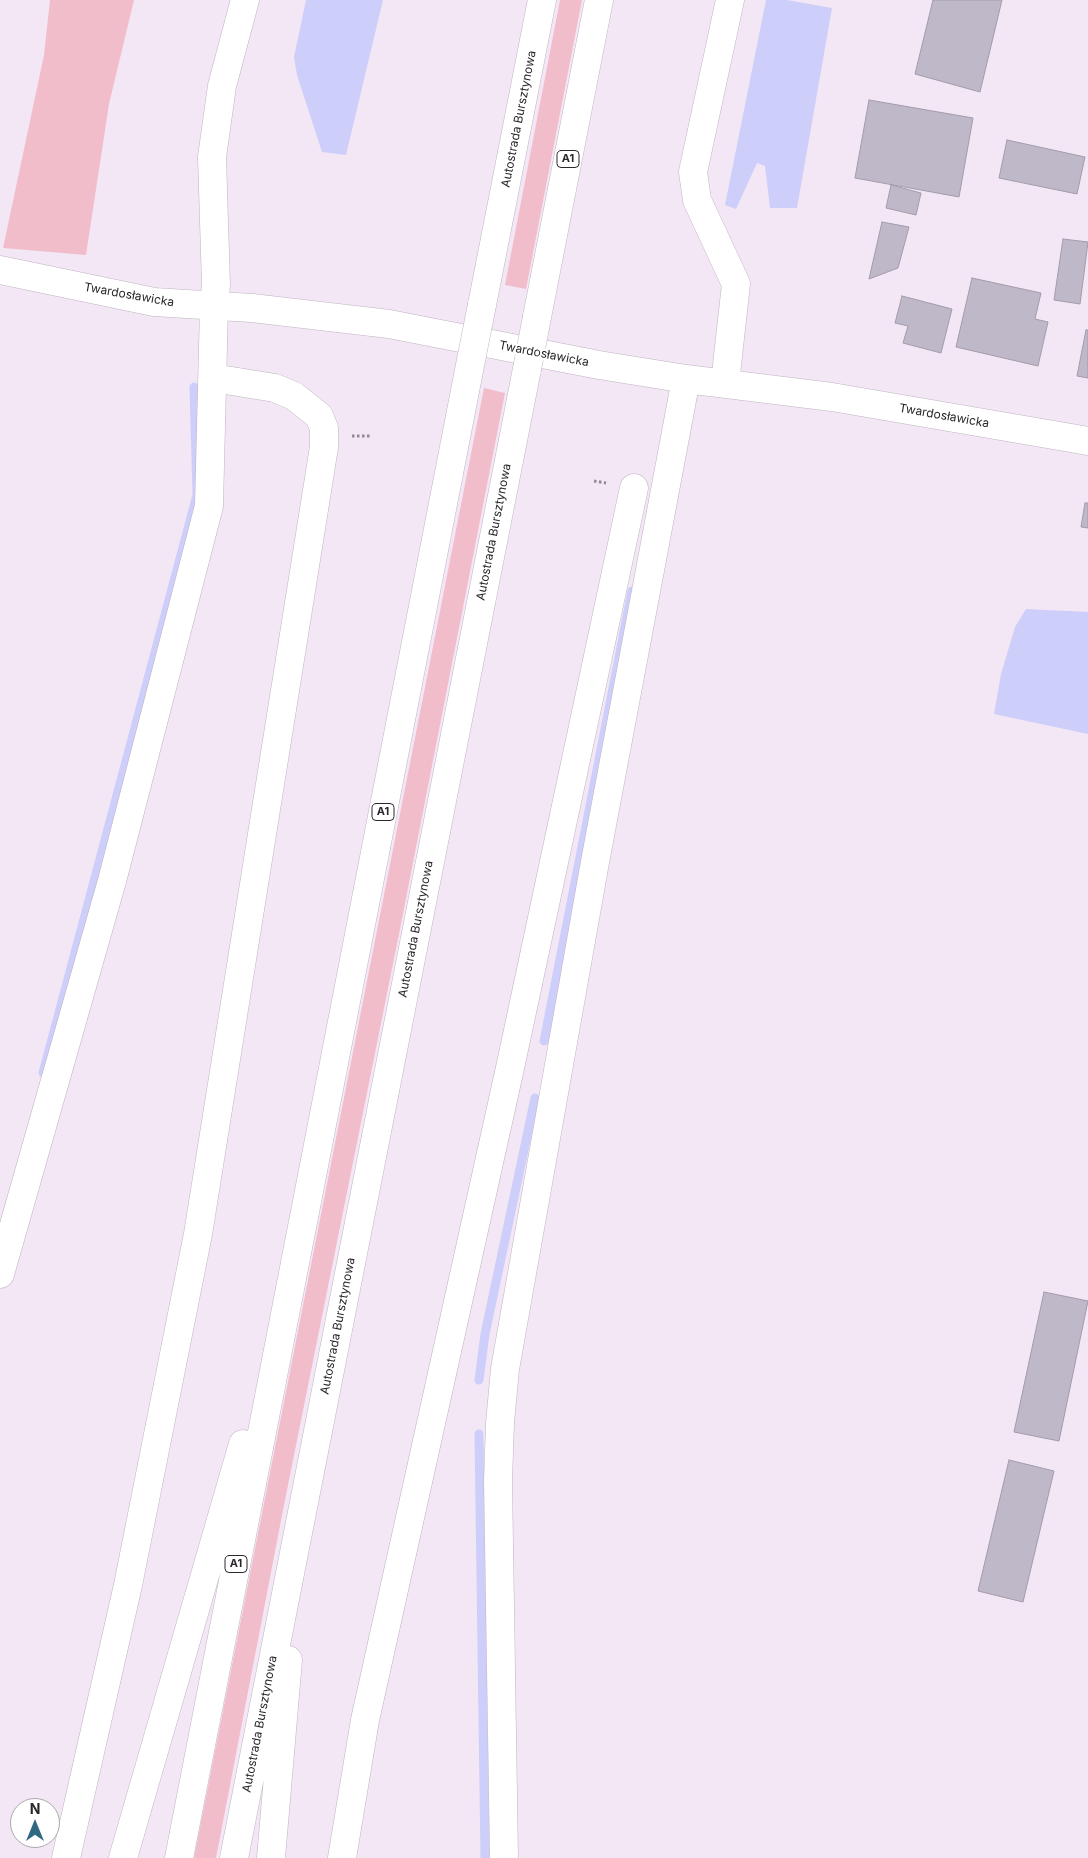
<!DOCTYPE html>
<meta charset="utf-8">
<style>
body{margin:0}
#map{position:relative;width:1088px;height:1858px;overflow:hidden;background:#f3e7f5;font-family:Inter,sans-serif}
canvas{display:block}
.north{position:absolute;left:10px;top:1798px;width:50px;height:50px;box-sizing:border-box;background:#fff;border:1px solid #aaa8aa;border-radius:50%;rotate:0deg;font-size:14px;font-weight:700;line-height:20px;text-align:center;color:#2a262b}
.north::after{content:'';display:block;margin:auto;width:18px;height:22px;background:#2f6982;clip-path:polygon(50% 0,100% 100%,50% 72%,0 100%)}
</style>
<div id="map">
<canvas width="1088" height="1858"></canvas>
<div class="north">N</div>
</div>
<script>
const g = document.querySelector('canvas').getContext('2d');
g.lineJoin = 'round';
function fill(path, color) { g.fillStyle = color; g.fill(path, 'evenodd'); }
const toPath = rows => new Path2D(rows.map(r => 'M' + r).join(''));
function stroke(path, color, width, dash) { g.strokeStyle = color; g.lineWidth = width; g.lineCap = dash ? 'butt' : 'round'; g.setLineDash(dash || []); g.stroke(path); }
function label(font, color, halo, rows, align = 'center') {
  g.font = font + ' Inter,sans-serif'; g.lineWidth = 5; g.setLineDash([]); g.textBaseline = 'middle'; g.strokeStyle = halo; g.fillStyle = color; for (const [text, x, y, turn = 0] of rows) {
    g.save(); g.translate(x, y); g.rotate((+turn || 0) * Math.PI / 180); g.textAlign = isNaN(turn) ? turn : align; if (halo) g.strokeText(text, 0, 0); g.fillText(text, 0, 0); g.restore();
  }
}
const green = toPath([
 [50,0,134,0,109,104,86,255,3,248,44,55],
 [560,0,582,0,526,289,505,285],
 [484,388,505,393,400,929,283,1510,216,1858,194,1858]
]);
const water = toPath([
 [306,0,383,0,346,155,322,152,297,75,294,57],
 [766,0,787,0,832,8,797,208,770,208,765,166,757,163,736,209,725,205],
 [1026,609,1088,612,1088,734,994,714,1001,674,1015,627]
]);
const stream = toPath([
 [544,1041,632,591],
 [43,1073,197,495,194,387],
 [479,1380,485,1334,535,1098],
 [479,1434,485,1858]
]);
const building = toPath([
 [933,0,1002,0,980,92,915,74,933,0],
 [869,100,973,118,959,197,855,178,869,100],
 [1007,140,1085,157,1077,194,999,178,1007,140],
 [891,185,921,193,916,215,886,208,891,185],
 [882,222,909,227,898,268,869,279,882,222],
 [1063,239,1088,242,1080,304,1054,300,1063,239],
 [972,278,1041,293,1035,319,1048,322,1038,366,956,347,972,278],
 [902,296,952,309,941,353,903,343,908,326,895,323,902,296],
 [1086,330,1088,330,1088,378,1077,376,1086,330],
 [1085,503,1088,503,1088,528,1081,527,1085,503],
 [1044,1292,1088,1301,1059,1441,1014,1432,1044,1292],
 [1009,1460,1054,1471,1023,1602,978,1591,1009,1460]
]);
const path = toPath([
 [352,436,370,436],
 [594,481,606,483]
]);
const minor = toPath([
 [0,270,154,302,252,308,389,324,599,365,686,379,832,397,1088,441],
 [725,383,736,284,697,200,693,172,730,0],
 [0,1274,112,881,209,506,214,307,216,285,212,157,222,86,245,0],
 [66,1858,128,1585,198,1234,324,447,324,428,319,416,294,396,275,388,213,378],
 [342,1858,365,1720,510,1068,634,488],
 [504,1858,498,1481,500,1423,505,1369,595,862,686,379]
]);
const highway = toPath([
 [482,305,542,0],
 [537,317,599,0],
 [123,1858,243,1444],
 [179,1858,472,355],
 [234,1858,527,369],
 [271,1858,288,1660]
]);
const highwayBridge = toPath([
 [472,355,482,305],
 [527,369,537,317]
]);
const shields = [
 [568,159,22],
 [383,812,22],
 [236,1564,22]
];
const shieldNames = [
 ["A1",568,159],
 ["A1",383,812],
 ["A1",236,1564]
];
const streetNames = [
 ["Autostrada Bursztynowa",519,119,-79],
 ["Twardosławicka",129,295,10],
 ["Twardosławicka",544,354,11],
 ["Twardosławicka",944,416,10],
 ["Autostrada Bursztynowa",494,532,-79],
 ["Autostrada Bursztynowa",416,929,-79],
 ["Autostrada Bursztynowa",338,1326,-79],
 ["Autostrada Bursztynowa",260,1724,-79]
];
fill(green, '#f2bdcb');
fill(water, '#cdcef9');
stroke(stream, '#cdcef9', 9);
fill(building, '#beb8c8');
stroke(building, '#a19baa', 1);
stroke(minor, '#bfb3c1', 29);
stroke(highway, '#bfb3c1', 29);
stroke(path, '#918993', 3, [2.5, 2.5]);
stroke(minor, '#fff', 28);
stroke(highway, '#fff', 28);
stroke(highwayBridge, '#bfb3c1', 29, []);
stroke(highwayBridge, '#fff', 28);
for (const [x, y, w] of shields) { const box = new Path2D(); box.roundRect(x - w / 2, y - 8.5, w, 17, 4); g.fillStyle = '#fff'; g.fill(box); stroke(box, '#2a262b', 1); }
label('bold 11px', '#2a262b', null, shieldNames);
label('12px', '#2a262b', '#fff', streetNames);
</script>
